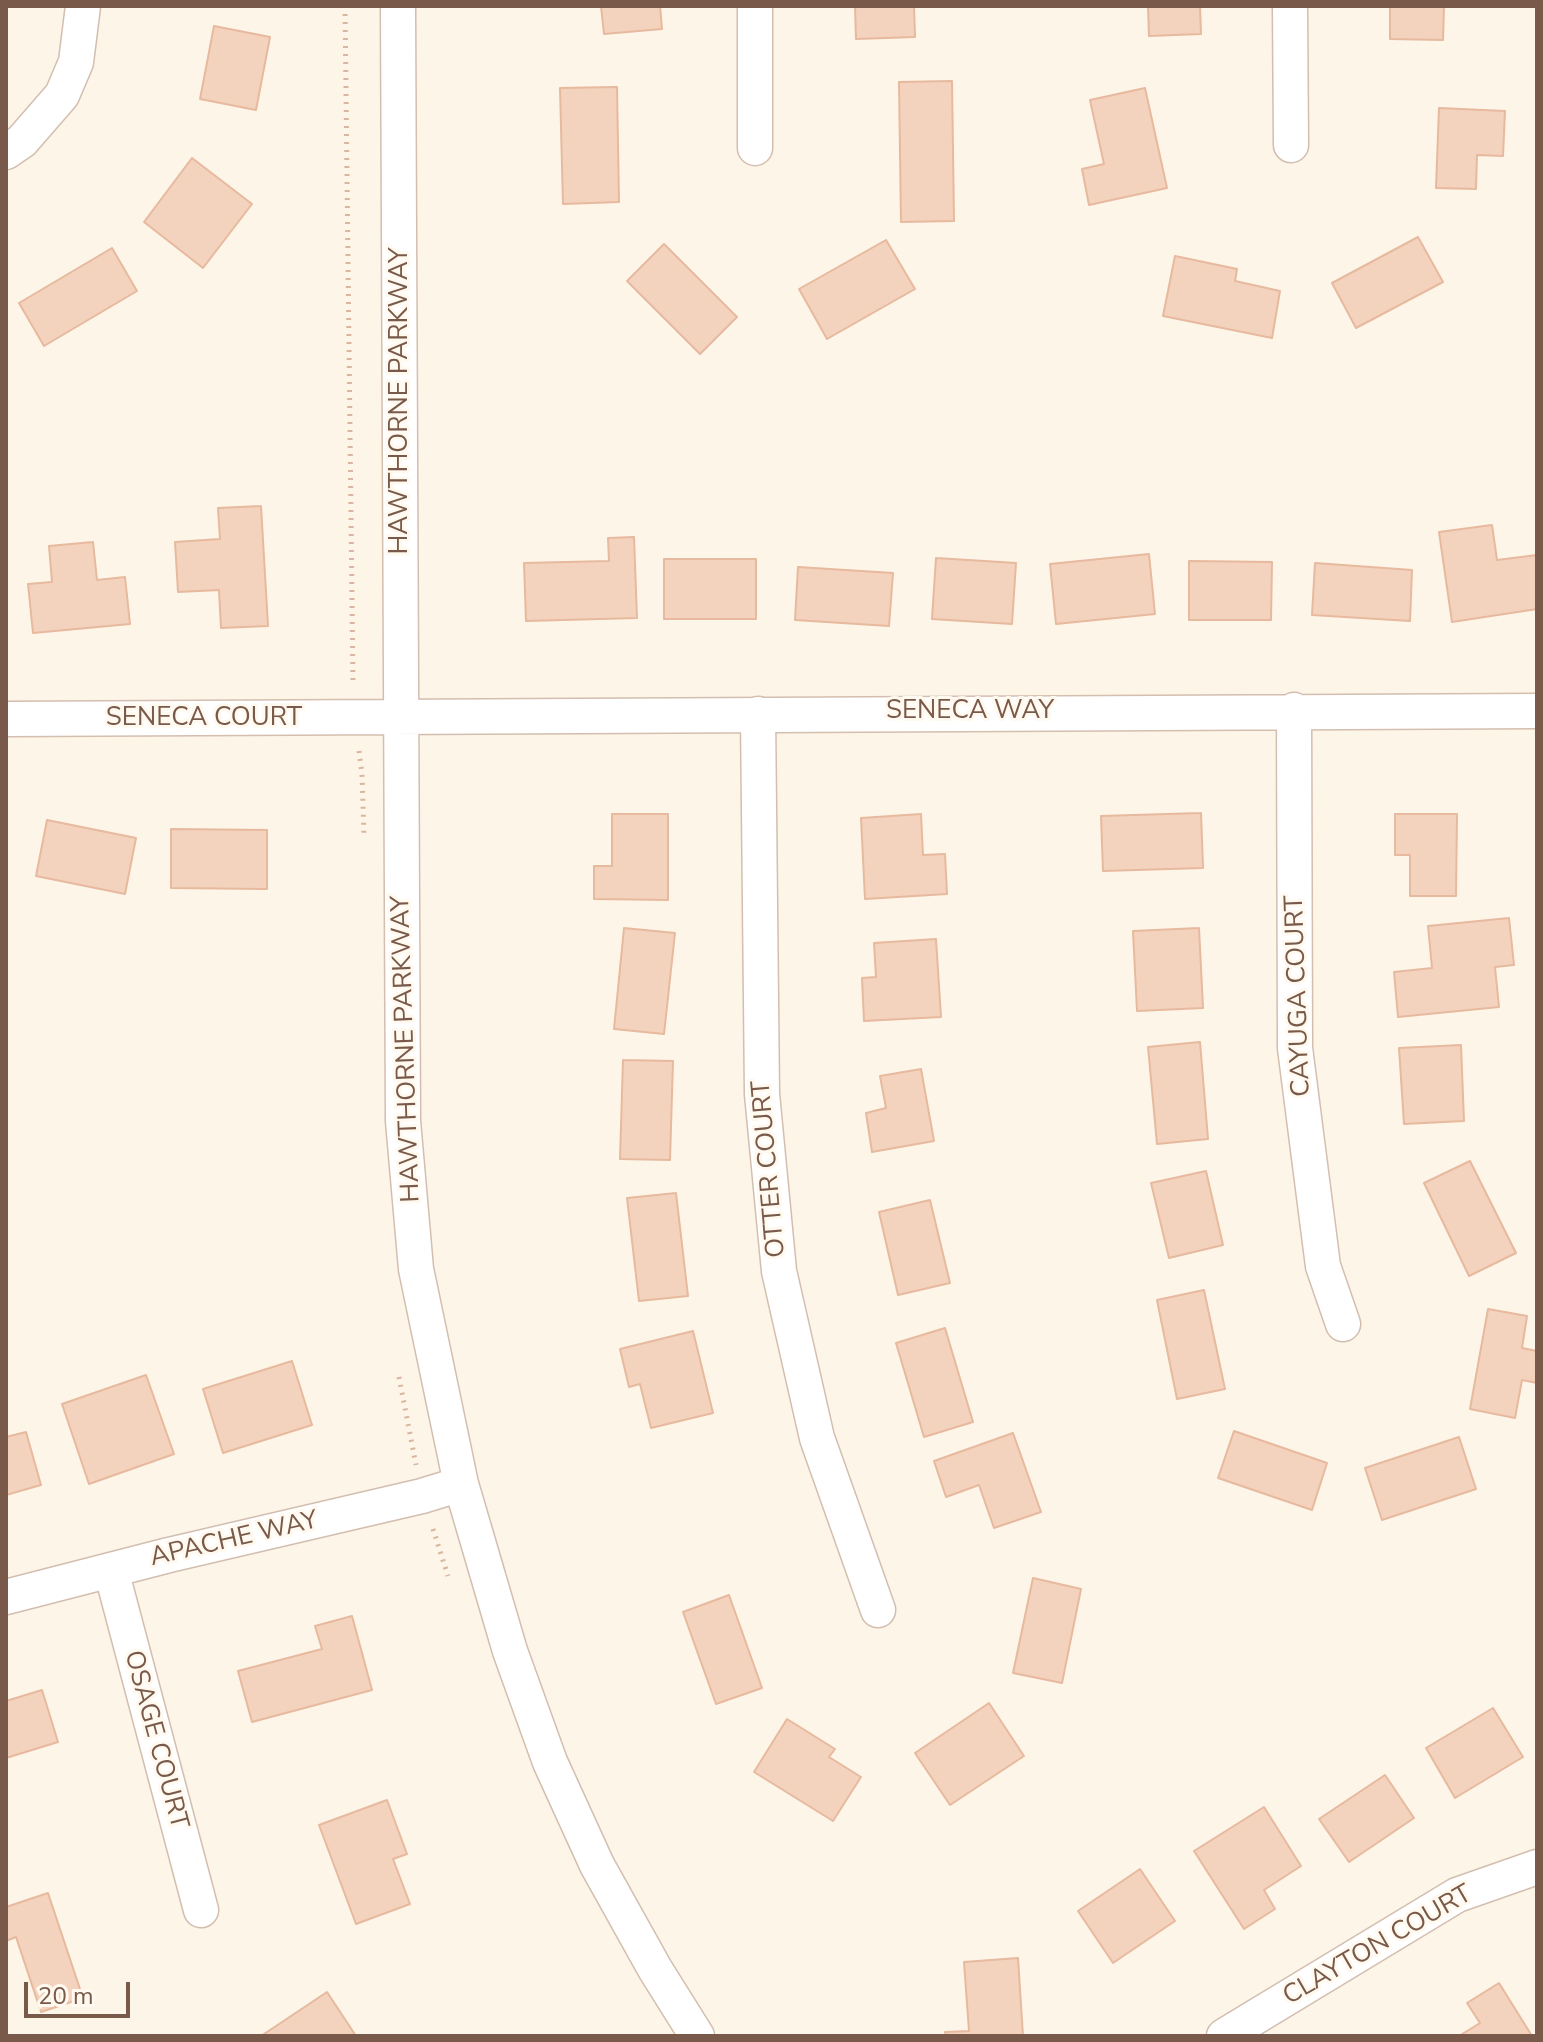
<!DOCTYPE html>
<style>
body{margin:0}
#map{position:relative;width:1543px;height:2042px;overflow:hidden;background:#fdf5e8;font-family:"Nunito Sans",sans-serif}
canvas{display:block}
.frame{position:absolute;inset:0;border:8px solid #795a4a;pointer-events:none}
.scale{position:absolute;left:24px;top:1982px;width:106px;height:36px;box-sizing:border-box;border:4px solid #795a4a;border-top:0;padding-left:10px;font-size:24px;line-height:28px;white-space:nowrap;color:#795a4a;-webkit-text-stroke:6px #fff9ef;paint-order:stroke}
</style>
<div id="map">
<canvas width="1543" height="2042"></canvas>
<div class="frame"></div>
<div class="scale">20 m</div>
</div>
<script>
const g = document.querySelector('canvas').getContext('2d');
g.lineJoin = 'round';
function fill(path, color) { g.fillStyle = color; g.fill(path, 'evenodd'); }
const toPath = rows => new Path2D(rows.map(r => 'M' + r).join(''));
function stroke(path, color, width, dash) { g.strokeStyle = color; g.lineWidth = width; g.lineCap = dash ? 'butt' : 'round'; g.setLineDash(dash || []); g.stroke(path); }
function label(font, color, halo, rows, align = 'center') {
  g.font = font + ' "Nunito Sans",sans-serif'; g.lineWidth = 6; g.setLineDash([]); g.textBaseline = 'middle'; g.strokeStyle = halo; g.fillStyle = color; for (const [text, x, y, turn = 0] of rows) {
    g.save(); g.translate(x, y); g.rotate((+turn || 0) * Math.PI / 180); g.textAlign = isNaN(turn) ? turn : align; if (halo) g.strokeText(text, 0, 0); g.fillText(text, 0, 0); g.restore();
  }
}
const building = toPath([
 [601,6,660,6,662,29,604,34,601,6],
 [855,6,914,6,915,37,856,39,855,6],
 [1148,6,1200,6,1201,34,1149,36,1148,6],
 [1390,6,1444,6,1443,40,1390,39,1390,6],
 [214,26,270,37,256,110,200,99,214,26],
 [952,81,954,221,901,222,899,82,952,81],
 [617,87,619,202,563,204,560,88,617,87],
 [1145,88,1167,188,1089,205,1082,169,1104,164,1090,100,1145,88],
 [1439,108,1505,111,1503,156,1477,155,1476,189,1436,188,1439,108],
 [192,158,252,204,203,268,144,222,192,158],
 [1418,237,1443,282,1356,328,1332,283,1418,237],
 [886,240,915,289,827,339,799,289,886,240],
 [664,244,737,317,700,354,627,281,664,244],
 [112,248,137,291,44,346,19,303,112,248],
 [1175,256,1237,269,1235,281,1280,291,1272,338,1163,316,1175,256],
 [261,506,268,626,221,628,219,590,178,592,175,542,220,539,218,508,261,506],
 [1492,525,1497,560,1537,555,1537,609,1452,622,1439,532,1492,525],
 [634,537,637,618,526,621,524,563,609,561,608,538,634,537],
 [93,542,97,580,125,577,130,624,33,633,28,584,52,582,49,546,93,542],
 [1149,554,1155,614,1056,624,1050,564,1149,554],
 [936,558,1016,563,1012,624,932,619,936,558],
 [664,559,756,559,756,619,664,619,664,559],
 [1189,561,1272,562,1271,620,1189,620,1189,561],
 [1315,563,1412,570,1410,621,1312,615,1315,563],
 [798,567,893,573,889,626,795,620,798,567],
 [1201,813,1203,868,1103,871,1101,816,1201,813],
 [612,814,668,814,668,900,594,899,594,866,612,866,612,814],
 [921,814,923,855,945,854,947,894,865,899,861,818,921,814],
 [1395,814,1457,814,1456,896,1410,896,1410,855,1395,855,1395,814],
 [47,820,136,838,125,894,36,876,47,820],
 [171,829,267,830,267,889,171,888,171,829],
 [1509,918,1514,965,1495,967,1499,1007,1398,1017,1394,972,1432,968,1428,926,1509,918],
 [624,928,675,933,664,1034,614,1029,624,928],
 [1199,928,1203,1008,1137,1011,1133,931,1199,928],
 [936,939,941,1017,864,1021,862,978,876,977,874,943,936,939],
 [1200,1042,1208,1139,1157,1144,1148,1047,1200,1042],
 [1461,1045,1464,1121,1404,1124,1399,1048,1461,1045],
 [623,1060,673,1061,670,1160,620,1159,623,1060],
 [921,1069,934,1141,872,1152,866,1113,886,1108,880,1076,921,1069],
 [1470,1161,1516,1253,1469,1276,1424,1183,1470,1161],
 [1206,1171,1223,1245,1169,1258,1151,1183,1206,1171],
 [676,1193,688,1296,639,1301,627,1198,676,1193],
 [930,1200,950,1283,898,1295,879,1212,930,1200],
 [1204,1290,1225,1389,1177,1399,1157,1300,1204,1290],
 [1488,1309,1527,1316,1522,1348,1537,1351,1537,1383,1522,1380,1515,1418,1470,1409,1488,1309],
 [945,1328,973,1422,924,1437,896,1343,945,1328],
 [693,1331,713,1413,651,1428,640,1384,629,1387,620,1349,693,1331],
 [292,1361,312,1425,223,1453,203,1389,292,1361],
 [146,1375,174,1454,89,1484,62,1404,146,1375],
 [1234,1431,1327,1463,1312,1510,1218,1478,1234,1431],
 [26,1432,41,1485,6,1495,6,1437,26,1432],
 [1013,1433,1041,1512,994,1528,979,1485,946,1497,934,1461,1013,1433],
 [1459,1437,1476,1489,1382,1520,1365,1468,1459,1437],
 [1033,1578,1081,1589,1062,1683,1013,1673,1033,1578],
 [729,1595,762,1688,716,1704,683,1612,729,1595],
 [352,1616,372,1690,252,1722,238,1671,322,1649,315,1626,352,1616],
 [42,1690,58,1742,6,1758,6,1701,42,1690],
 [989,1703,1024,1756,950,1805,915,1753,989,1703],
 [1493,1708,1523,1757,1455,1798,1426,1748,1493,1708],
 [787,1719,835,1749,829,1757,861,1777,833,1821,754,1772,787,1719],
 [1385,1775,1414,1818,1349,1862,1319,1819,1385,1775],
 [387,1800,407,1854,393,1859,410,1904,356,1924,319,1825,387,1800],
 [1264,1807,1301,1866,1264,1890,1275,1909,1244,1929,1194,1851,1264,1807],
 [1140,1869,1175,1921,1113,1963,1078,1911,1140,1869],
 [48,1893,83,1998,41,2012,16,1937,6,1941,6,1907,48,1893],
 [1018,1958,1023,2036,946,2036,945,2032,969,2031,964,1962,1018,1958],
 [1499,1983,1532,2036,1459,2036,1480,2023,1467,2003,1499,1983],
 [327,1992,356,2036,261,2036,327,1992]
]);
const path = toPath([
 [345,6,353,685],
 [359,751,362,774,364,836],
 [399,1377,416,1465],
 [433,1529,448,1576]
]);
const street = toPath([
 [398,6,403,1121,416,1269,461,1484,510,1651,550,1762,597,1865,655,1969,697,2036],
 [755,6,755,148],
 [1290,6,1291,145],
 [6,152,22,141,62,95,76,62,83,6],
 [1294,710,1295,1048,1323,1266,1343,1324],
 [758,714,762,1094,779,1271,817,1438,878,1610],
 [6,719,1537,711],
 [111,1570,201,1910],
 [6,1597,169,1555,422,1496,461,1484],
 [1224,2036,1457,1895,1537,1867]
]);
const streetNames = [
 ["HAWTHORNE PARKWAY",401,401,-90],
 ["SENECA WAY",970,712],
 ["SENECA COURT",204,719],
 ["CAYUGA COURT",1299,996,-92],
 ["HAWTHORNE PARKWAY",407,1049,-92],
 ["OTTER COURT",770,1169,-95],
 ["APACHE WAY",234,1540,-13],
 ["OSAGE COURT",155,1740,75],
 ["CLAYTON COURT",1378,1946,-30]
];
fill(building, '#f4d3be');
stroke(building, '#e7b99e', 2);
stroke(street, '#d3beaf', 37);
stroke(path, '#dab6a0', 5, [2, 6]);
stroke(street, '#fff', 34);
label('26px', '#795a4a', '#fff9ef', streetNames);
</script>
